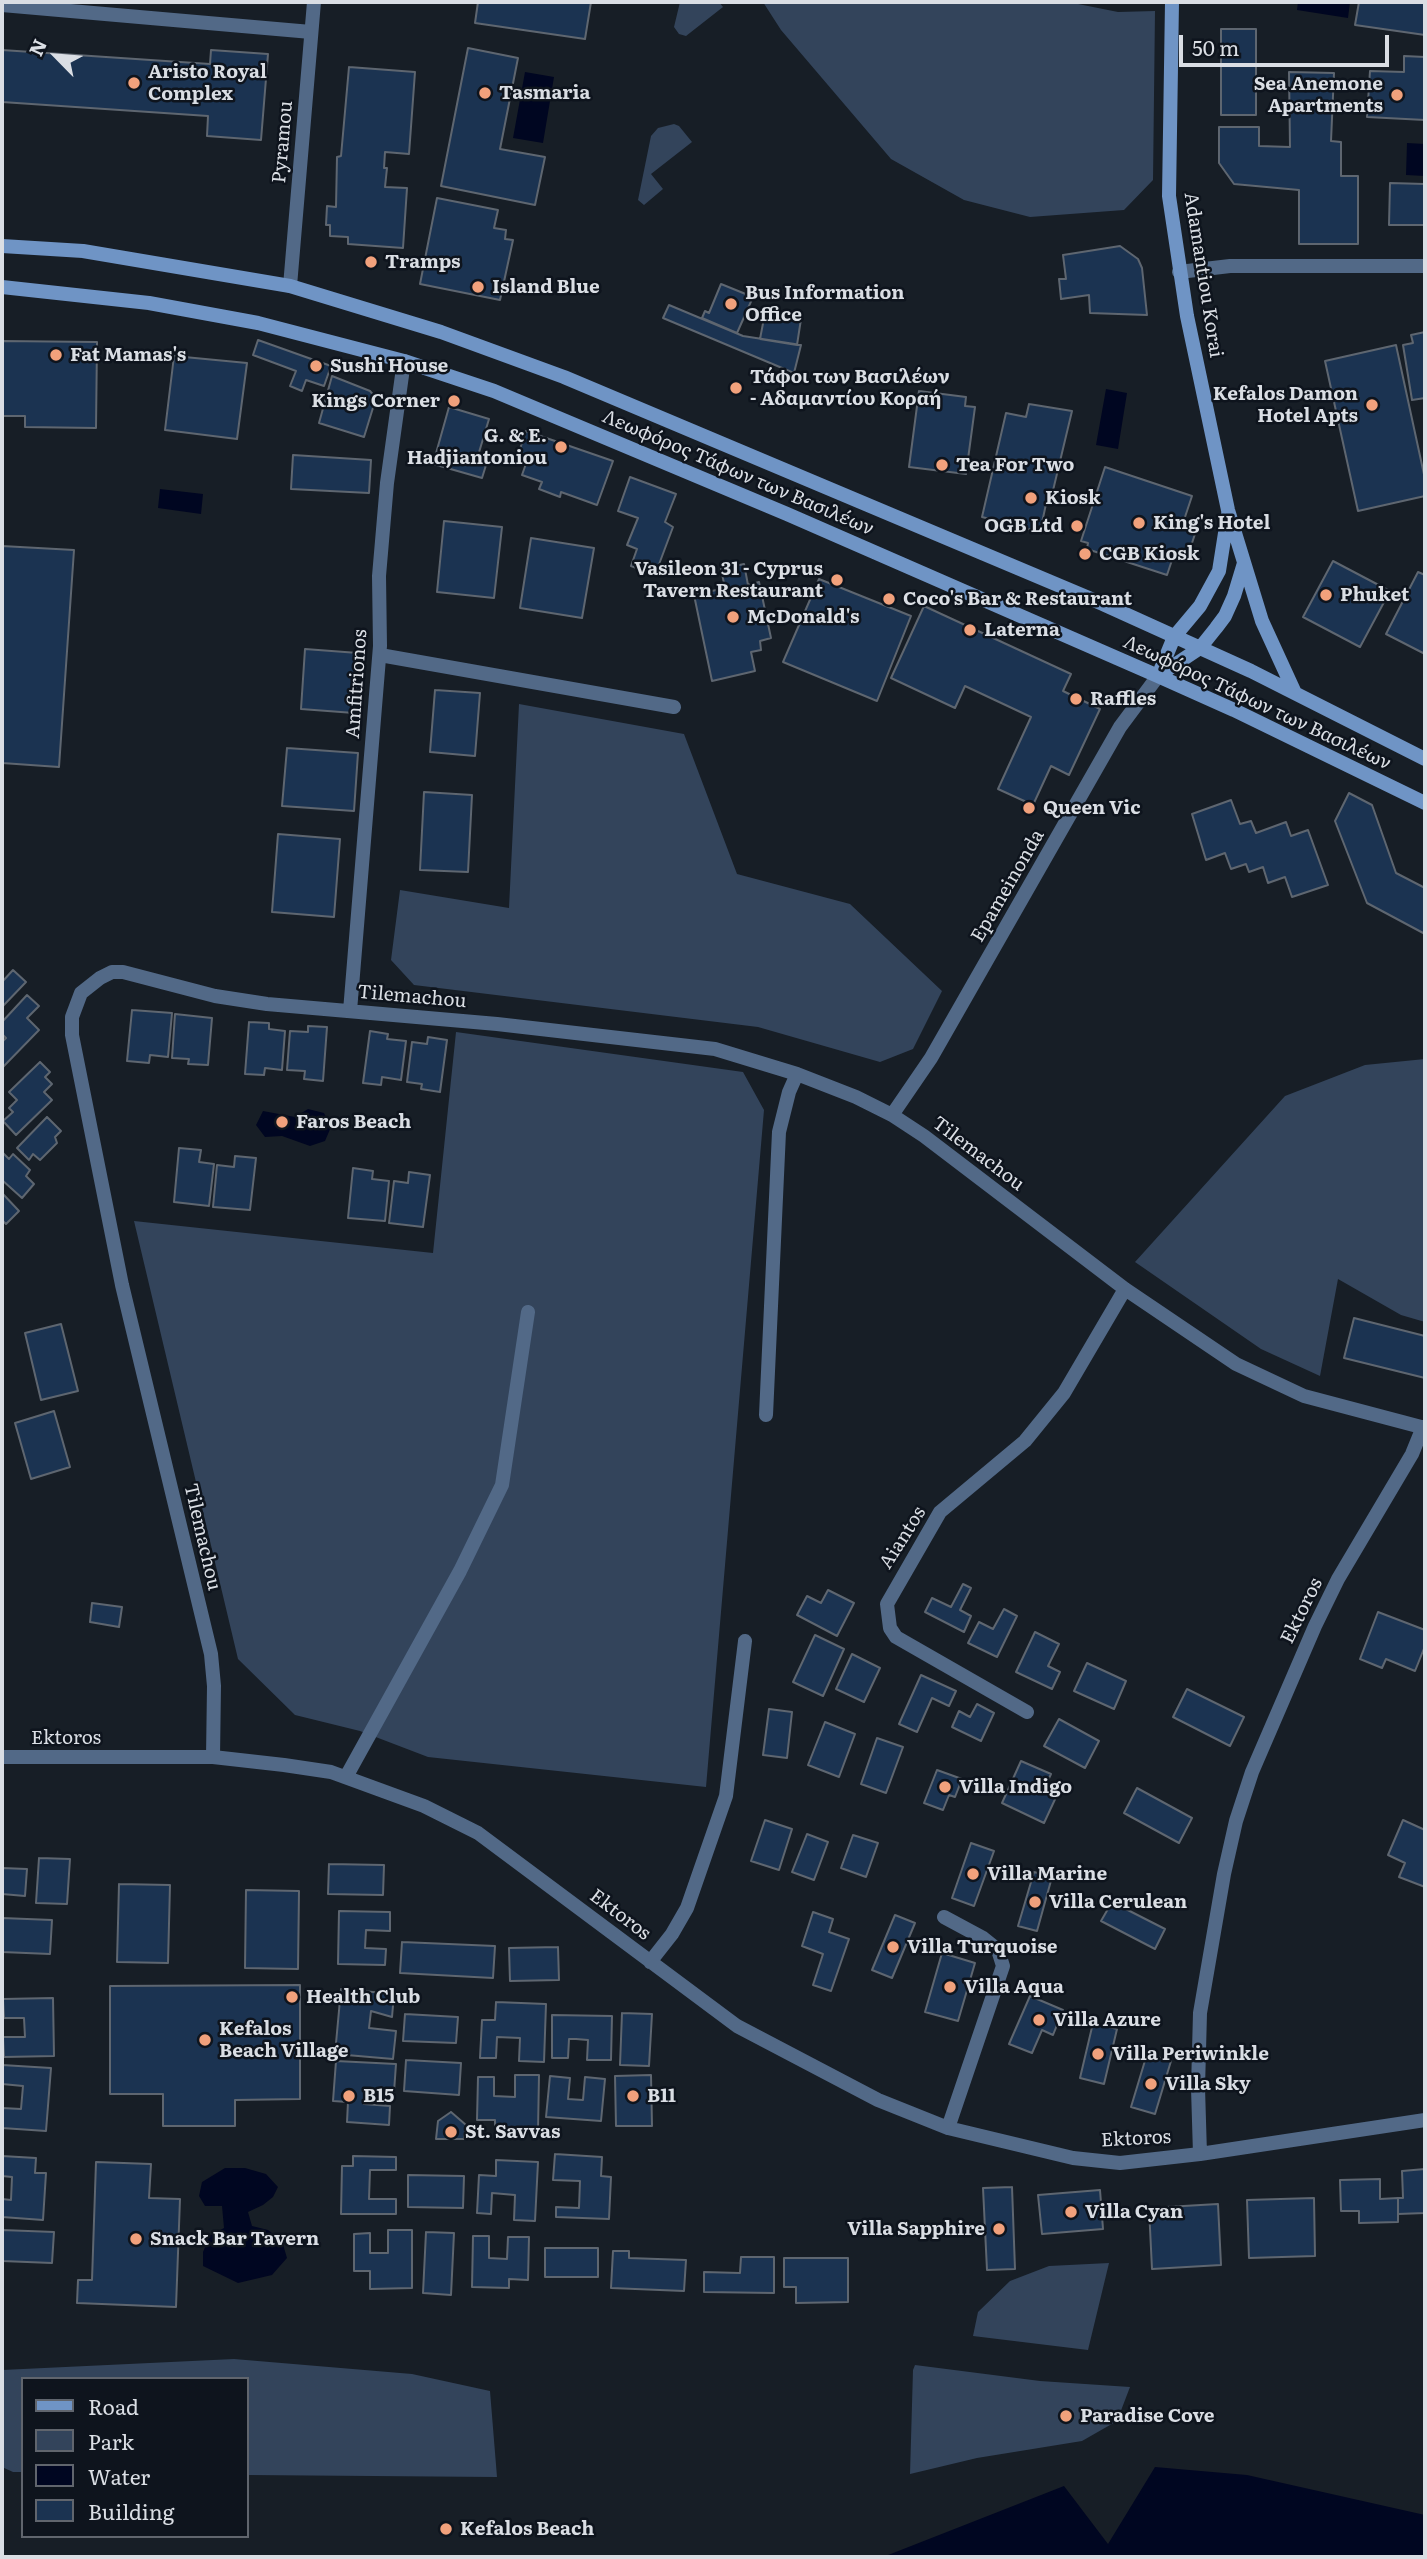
<!DOCTYPE html>
<meta charset="utf-8">
<style>
body{margin:0}
#map{position:relative;width:1427px;height:2559px;overflow:hidden;background:#171e26;font-family:Literata,serif}
canvas{display:block}
.frame{position:absolute;inset:0;border:4px solid #dadee4;pointer-events:none}
.legend{position:absolute;left:21px;top:2377px;width:228px;height:161px;box-sizing:border-box;background:#0e141d;border:2px solid #60656d;margin:0;padding:9px 12px;list-style:none;font-size:21px;color:#dadee4}
.legend li{display:flex;align-items:center;gap:14px;height:35px}
.legend b{width:35px;border:2px solid #60656d}
.north{position:absolute;left:21px;top:21px;width:70px;height:70px;-webkit-text-stroke:5px #0e141d;paint-order:stroke;rotate:295deg;font-size:19px;font-weight:700;line-height:28px;text-align:center;color:#dadee4}
.north::after{content:'';display:block;margin:auto;width:24px;height:32px;background:#dadee4;clip-path:polygon(50% 0,100% 100%,50% 72%,0 100%)}
.scale{position:absolute;left:1179px;top:35px;width:210px;height:32px;box-sizing:border-box;border:4px solid #dadee4;border-top:0;padding-left:9px;font-size:21px;line-height:24px;white-space:nowrap;color:#dadee4;-webkit-text-stroke:5px #0e141d;paint-order:stroke}
</style>
<div id="map">
<canvas width="1427" height="2559"></canvas>
<div class="frame"></div>
<ul class="legend">
<li><b style="height:9px;background:#6f94c5"></b>Road</li>
<li><b style="height:19px;background:#33445b"></b>Park</li>
<li><b style="height:19px;background:#000621"></b>Water</li>
<li><b style="height:19px;background:#1b3351"></b>Building</li>
</ul>
<div class="north">N</div>
<div class="scale">50 m</div>
</div>
<script>
const g = document.querySelector('canvas').getContext('2d');
g.lineJoin = 'round';
function fill(path, color) { g.fillStyle = color; g.fill(path, 'evenodd'); }
const toPath = rows => new Path2D(rows.map(r => 'M' + r).join(''));
function stroke(path, color, width, dash) { g.strokeStyle = color; g.lineWidth = width; g.lineCap = dash ? 'butt' : 'round'; g.setLineDash(dash || []); g.stroke(path); }
function label(font, color, halo, rows, align = 'center') {
  g.font = font + ' Literata,serif'; g.lineWidth = 5; g.setLineDash([]); g.textBaseline = 'middle'; g.strokeStyle = halo; g.fillStyle = color; for (const [text, x, y, turn = 0] of rows) {
    g.save(); g.translate(x, y); g.rotate((+turn || 0) * Math.PI / 180); g.textAlign = isNaN(turn) ? turn : align; if (halo) g.strokeText(text, 0, 0); g.fillText(text, 0, 0); g.restore();
  }
}
const green = toPath([
 [680,2,719,2,723,7,686,36,679,34,674,27],
 [763,2,1068,2,1118,12,1155,11,1153,180,1124,210,1030,217,964,200,891,159,781,30],
 [674,124,679,126,692,142,651,174,663,189,644,205,638,200,651,136,658,128],
 [519,704,684,734,737,874,850,904,942,991,913,1049,880,1062,758,1027,414,985,391,960,400,890,509,908],
 [456,1032,743,1072,764,1110,706,1787,428,1757,360,1731,295,1715,238,1659,134,1221,433,1253],
 [1425,1059,1425,1322,1401,1315,1338,1279,1320,1376,1261,1349,1135,1262,1285,1096,1365,1065],
 [1109,2263,1088,2350,973,2336,978,2312,1010,2281,1049,2266],
 [234,2359,412,2374,490,2391,497,2477,247,2475,247,2379,23,2379,23,2472,13,2472,2,2467,2,2370],
 [915,2365,1040,2381,1130,2387,1117,2421,1082,2441,977,2458,910,2474,913,2370]
]);
const water = toPath([
 [1298,2,1350,2,1348,18,1297,10],
 [525,72,554,77,543,143,513,138],
 [1407,143,1425,144,1425,176,1406,175],
 [1106,389,1127,393,1118,449,1096,445],
 [160,489,203,494,201,514,158,508],
 [308,1109,324,1113,331,1127,325,1141,310,1146,282,1136,265,1137,256,1125,263,1111,295,1117],
 [225,2168,245,2168,266,2174,278,2187,273,2197,263,2205,248,2212,252,2226,268,2230,282,2241,287,2258,272,2275,238,2283,203,2266,203,2252,210,2235,224,2228,222,2206,205,2206,199,2196,202,2182],
 [1155,2467,1247,2475,1425,2515,1425,2557,883,2557,1064,2486,1108,2544]
]);
const building = toPath([
 [478,2,591,2,585,39,475,23,478,2],
 [1359,2,1425,2,1425,35,1355,25,1359,2],
 [1221,29,1256,29,1256,115,1221,115,1221,29],
 [468,48,518,58,500,149,545,157,535,205,441,186,468,48],
 [2,50,210,64,211,50,268,54,261,140,207,136,208,116,2,102,2,50],
 [1404,56,1425,57,1425,120,1367,117,1370,71,1404,72,1404,56],
 [349,67,415,72,409,154,385,152,384,168,387,168,385,187,407,188,403,248,348,244,348,237,330,236,330,225,326,225,327,206,336,207,337,157,341,156,349,67],
 [1289,72,1334,73,1331,141,1341,142,1341,176,1358,176,1358,244,1299,244,1299,190,1234,184,1219,163,1219,127,1259,127,1259,146,1290,147,1289,72],
 [1390,183,1425,184,1425,225,1389,225,1390,183],
 [437,198,498,210,494,228,506,230,505,239,513,240,500,300,420,284,437,198],
 [1120,246,1138,259,1142,268,1147,315,1090,313,1089,295,1061,299,1059,279,1066,279,1063,255,1120,246],
 [721,284,753,297,737,333,702,318,705,311,709,313,721,284],
 [669,305,743,336,801,345,794,373,663,318,669,305],
 [765,313,801,319,797,345,760,339,765,313],
 [1425,332,1425,398,1412,400,1403,345,1413,343,1411,335,1425,332],
 [258,340,331,366,324,386,306,380,302,391,290,386,296,371,253,355,258,340],
 [2,341,97,342,96,428,25,427,25,416,2,416,2,341],
 [1396,345,1425,479,1425,496,1358,511,1325,361,1396,345],
 [174,356,247,363,237,439,165,430,174,356],
 [332,376,370,391,376,398,364,437,319,423,332,376],
 [919,391,966,397,965,406,975,407,966,474,909,467,919,391],
 [1029,404,1072,411,1050,503,1046,504,1040,532,982,517,1006,413,1026,417,1029,404],
 [449,407,489,419,477,459,487,462,482,478,433,464,449,407],
 [526,431,613,461,597,505,561,492,560,497,539,489,542,482,522,475,528,458,518,455,526,431],
 [293,455,371,460,369,493,291,489,293,455],
 [1105,467,1192,496,1184,520,1198,525,1188,555,1175,551,1167,575,1087,549,1088,543,1081,541,1105,467],
 [630,477,676,494,665,522,673,527,655,575,631,566,637,549,627,545,638,518,618,511,630,477],
 [444,521,502,527,494,598,437,592,444,521],
 [531,538,594,548,582,618,520,608,531,538],
 [2,546,74,550,59,767,2,763,2,546],
 [1333,561,1390,591,1360,647,1303,617,1333,561],
 [744,564,748,585,759,582,771,638,760,641,761,650,751,652,755,671,712,681,694,595,725,588,721,569,744,564],
 [1418,572,1425,575,1425,654,1386,634,1418,572],
 [819,579,911,616,877,701,783,662,819,579],
 [924,606,1071,674,1063,691,1100,709,1069,775,1051,766,1033,805,998,789,1031,717,965,686,955,708,891,678,924,606],
 [305,649,358,653,354,713,301,709,305,649],
 [435,690,480,693,475,756,430,752,435,690],
 [287,748,358,753,354,811,282,806,287,748],
 [424,792,472,795,468,872,420,870,424,792],
 [1349,793,1372,805,1396,873,1425,888,1425,934,1367,903,1335,821,1349,793],
 [1231,800,1240,824,1251,821,1256,833,1286,822,1291,836,1308,830,1328,885,1292,897,1285,877,1268,883,1263,867,1249,872,1246,864,1231,869,1225,853,1206,860,1192,814,1231,800],
 [278,834,340,839,334,917,272,912,278,834],
 [13,970,26,982,2,1007,2,982,13,970],
 [27,995,39,1006,27,1018,39,1030,2,1068,2,1042,6,1038,2,1034,2,1022,27,995],
 [132,1010,172,1013,168,1057,150,1055,149,1063,127,1061,132,1010],
 [175,1014,212,1018,208,1065,188,1064,189,1059,172,1058,175,1014],
 [249,1022,269,1023,269,1029,285,1031,282,1070,265,1068,264,1075,245,1074,249,1022],
 [308,1026,327,1027,323,1081,304,1079,305,1071,287,1070,290,1031,308,1032,308,1026],
 [370,1031,388,1034,387,1039,406,1041,401,1080,382,1077,381,1085,363,1083,370,1031],
 [428,1037,447,1040,440,1092,421,1089,422,1084,407,1082,412,1042,427,1044,428,1037],
 [40,1062,50,1072,45,1077,52,1084,44,1092,52,1100,16,1135,3,1121,13,1112,9,1108,17,1100,9,1092,40,1062],
 [47,1117,61,1131,55,1137,57,1143,40,1160,33,1154,29,1160,17,1148,47,1117],
 [179,1148,201,1150,199,1162,214,1164,209,1206,174,1202,179,1148],
 [2,1152,9,1159,13,1154,30,1170,26,1176,34,1184,22,1198,2,1180,2,1152],
 [235,1156,256,1158,250,1210,213,1207,217,1165,234,1167,235,1156],
 [353,1168,373,1171,372,1179,389,1181,385,1221,348,1218,353,1168],
 [409,1172,430,1175,423,1227,389,1223,394,1181,408,1183,409,1172],
 [2,1193,19,1211,6,1224,2,1220,2,1193],
 [1354,1318,1425,1336,1425,1378,1344,1358,1354,1318],
 [61,1324,78,1391,41,1400,25,1333,61,1324],
 [54,1411,70,1467,31,1479,15,1423,54,1411],
 [963,1584,971,1588,960,1610,971,1616,964,1632,925,1612,932,1598,951,1607,963,1584],
 [828,1590,854,1603,837,1636,797,1615,807,1596,821,1603,828,1590],
 [92,1603,122,1607,119,1627,90,1622,92,1603],
 [1004,1609,1017,1616,997,1657,968,1643,979,1622,993,1629,1004,1609],
 [1378,1612,1425,1630,1425,1646,1415,1671,1386,1659,1382,1668,1360,1659,1378,1612],
 [1035,1632,1059,1644,1048,1666,1060,1672,1052,1689,1016,1672,1035,1632],
 [815,1635,844,1649,823,1696,793,1682,815,1635],
 [852,1654,880,1668,864,1702,836,1689,852,1654],
 [1087,1663,1126,1681,1114,1709,1074,1691,1087,1663],
 [921,1675,956,1691,949,1706,932,1698,917,1732,899,1724,921,1675],
 [1187,1689,1244,1717,1230,1746,1173,1717,1187,1689],
 [977,1704,994,1713,981,1741,952,1727,959,1711,970,1717,977,1704],
 [769,1709,792,1712,787,1758,763,1755,769,1709],
 [1059,1719,1099,1741,1085,1768,1044,1746,1059,1719],
 [825,1722,855,1734,839,1777,808,1765,825,1722],
 [877,1738,903,1747,886,1793,861,1784,877,1738],
 [1021,1761,1051,1774,1044,1789,1057,1795,1044,1823,1002,1803,1021,1761],
 [937,1770,962,1779,955,1797,949,1795,943,1810,924,1803,937,1770],
 [1137,1788,1192,1818,1179,1843,1124,1813,1137,1788],
 [765,1820,792,1829,779,1870,751,1861,765,1820],
 [1403,1820,1425,1830,1425,1887,1399,1877,1405,1863,1388,1855,1403,1820],
 [807,1834,828,1842,814,1880,792,1872,807,1834],
 [853,1835,878,1843,866,1877,841,1868,853,1835],
 [971,1843,994,1851,974,1906,952,1898,971,1843],
 [39,1858,70,1859,67,1904,36,1903,39,1858],
 [329,1864,384,1865,383,1895,328,1894,329,1864],
 [2,1868,27,1869,25,1896,2,1894,2,1868],
 [1034,1872,1052,1877,1037,1931,1018,1926,1034,1872],
 [119,1884,170,1885,168,1963,117,1962,119,1884],
 [246,1890,299,1891,298,1969,245,1968,246,1890],
 [1112,1902,1165,1929,1155,1949,1101,1921,1112,1902],
 [339,1911,390,1912,390,1931,366,1930,365,1948,386,1949,385,1965,338,1964,339,1911],
 [813,1912,833,1919,829,1932,849,1939,831,1991,813,1985,823,1954,802,1946,813,1912],
 [895,1915,915,1923,892,1978,872,1970,895,1915],
 [2,1918,52,1920,50,1954,2,1952,2,1918],
 [402,1942,495,1946,493,1978,400,1973,402,1942],
 [558,1947,559,1980,510,1981,509,1948,558,1947],
 [942,1953,975,1963,958,2021,925,2012,942,1953],
 [300,1985,300,2099,235,2100,235,2126,163,2126,163,2094,110,2094,110,1986,300,1985],
 [341,1989,394,1994,392,2017,371,2011,369,2028,396,2031,393,2059,335,2054,341,1989],
 [1030,1996,1063,2010,1053,2035,1042,2030,1032,2053,1009,2044,1030,1996],
 [53,1998,54,2056,4,2057,3,2037,25,2037,24,2018,4,2018,3,1999,53,1998],
 [496,2002,546,2004,544,2062,519,2061,520,2038,497,2037,496,2058,480,2058,482,2020,495,2020,496,2002],
 [622,2013,652,2014,649,2066,620,2065,622,2013],
 [405,2014,458,2017,456,2043,403,2041,405,2014],
 [552,2015,612,2016,611,2060,587,2060,588,2040,576,2039,569,2039,568,2058,552,2058,552,2015],
 [1093,2023,1117,2029,1104,2084,1080,2078,1093,2023],
 [1147,2054,1171,2061,1155,2114,1131,2107,1147,2054],
 [406,2060,461,2063,459,2095,404,2091,406,2060],
 [336,2061,396,2064,394,2092,365,2090,364,2104,390,2106,389,2125,347,2122,348,2102,333,2101,336,2061],
 [2,2065,51,2068,46,2131,2,2128,2,2108,21,2109,23,2086,2,2084,2,2065],
 [515,2075,539,2075,538,2131,495,2130,495,2120,477,2120,478,2077,494,2077,494,2096,515,2097,515,2075],
 [651,2075,652,2126,616,2126,615,2076,651,2075],
 [550,2076,570,2078,568,2099,583,2100,585,2077,605,2079,601,2121,546,2117,550,2076],
 [451,2112,466,2125,464,2139,436,2139,438,2121,451,2112],
 [555,2154,602,2157,601,2176,611,2177,609,2219,556,2217,556,2207,579,2208,580,2181,553,2180,555,2154],
 [2,2156,36,2158,35,2173,46,2173,43,2220,2,2217,2,2199,11,2200,12,2177,2,2176,2,2156],
 [353,2156,396,2157,396,2170,370,2170,369,2199,396,2199,396,2214,341,2214,342,2166,353,2166,353,2156],
 [496,2160,538,2162,535,2221,514,2220,515,2195,492,2193,491,2214,477,2213,479,2175,496,2176,496,2160],
 [96,2162,151,2164,149,2198,180,2199,176,2307,77,2303,78,2280,92,2280,96,2162],
 [1425,2169,1425,2213,1398,2214,1398,2198,1403,2198,1402,2171,1425,2169],
 [408,2175,464,2176,463,2208,408,2207,408,2175],
 [1380,2179,1380,2199,1398,2198,1398,2222,1359,2223,1359,2211,1341,2211,1340,2180,1380,2179],
 [1012,2187,1015,2269,987,2270,983,2188,1012,2187],
 [1100,2190,1103,2229,1042,2234,1038,2195,1100,2190],
 [1314,2198,1315,2256,1249,2258,1247,2200,1314,2198],
 [1218,2204,1221,2265,1152,2269,1149,2208,1218,2204],
 [2,2230,54,2232,52,2263,2,2261,2,2230],
 [388,2230,412,2230,412,2288,370,2289,370,2271,354,2271,354,2234,370,2233,370,2253,388,2253,388,2230],
 [426,2232,454,2233,451,2295,423,2293,426,2232],
 [473,2236,489,2236,489,2258,507,2259,508,2237,529,2237,528,2280,509,2279,509,2288,472,2287,473,2236],
 [545,2248,598,2248,598,2277,545,2277,545,2248],
 [613,2251,629,2251,629,2258,686,2260,684,2291,611,2288,613,2251],
 [741,2257,774,2257,774,2293,704,2292,704,2272,740,2273,741,2257],
 [784,2258,848,2258,848,2302,796,2303,796,2287,784,2287,784,2258]
]);
const street = toPath([
 [2,5,311,32],
 [1179,272,1230,266,1425,266],
 [290,286,314,2],
 [380,655,674,707],
 [350,1011,380,646,379,576,387,483,404,361],
 [892,1115,931,1058,1120,727,1158,676],
 [766,1415,779,1132,789,1092,797,1074],
 [1027,1712,896,1637,890,1628,887,1604,940,1512,1025,1441,1064,1393,1125,1289],
 [2,1757,213,1757,284,1765,331,1772,424,1806,478,1833,737,2026,878,2100,948,2128,1073,2158,1120,2163,1200,2154,1425,2120],
 [213,1757,214,1686,211,1654,122,1285,72,1035,72,1017,81,993,100,978,112,972,123,972,215,996,267,1004,497,1024,715,1049,797,1074,856,1097,892,1115,924,1136,1125,1289,1236,1364,1304,1396,1425,1428],
 [346,1777,460,1571,502,1485,528,1312],
 [944,1917,983,1938,998,1950,1003,1966,948,2128],
 [650,1962,672,1934,687,1908,726,1796,745,1641],
 [1200,2154,1198,2088,1200,2013,1224,1874,1236,1821,1252,1772,1315,1626,1338,1579,1412,1454,1423,1427]
]);
const secondary = toPath([
 [1172,2,1169,196,1187,316,1228,510,1262,621,1295,693],
 [2,246,83,251,290,286,441,332,564,377,1103,604,1251,671,1425,759],
 [2,287,149,303,258,323,404,361,494,391,787,514,1158,676,1234,710,1425,803],
 [1158,676,1174,637,1200,606,1219,571,1228,514],
 [1158,676,1200,648,1216,628,1225,616,1234,596,1244,563]
]);
const markers = [
 [134,83,7,"#f1a17c"],
 [485,93,7,"#f1a17c"],
 [1397,95,7,"#f1a17c"],
 [371,262,7,"#f1a17c"],
 [478,287,7,"#f1a17c"],
 [731,304,7,"#f1a17c"],
 [56,355,7,"#f1a17c"],
 [316,366,7,"#f1a17c"],
 [736,388,7,"#f1a17c"],
 [454,401,7,"#f1a17c"],
 [1372,405,7,"#f1a17c"],
 [561,447,7,"#f1a17c"],
 [942,465,7,"#f1a17c"],
 [1031,498,7,"#f1a17c"],
 [1139,523,7,"#f1a17c"],
 [1077,526,7,"#f1a17c"],
 [1085,554,7,"#f1a17c"],
 [837,580,7,"#f1a17c"],
 [1326,595,7,"#f1a17c"],
 [889,599,7,"#f1a17c"],
 [733,617,7,"#f1a17c"],
 [970,630,7,"#f1a17c"],
 [1076,699,7,"#f1a17c"],
 [1029,808,7,"#f1a17c"],
 [282,1122,7,"#f1a17c"],
 [945,1787,7,"#f1a17c"],
 [973,1874,7,"#f1a17c"],
 [1035,1902,7,"#f1a17c"],
 [893,1947,7,"#f1a17c"],
 [950,1987,7,"#f1a17c"],
 [292,1997,7,"#f1a17c"],
 [1039,2020,7,"#f1a17c"],
 [205,2040,7,"#f1a17c"],
 [1098,2054,7,"#f1a17c"],
 [1151,2084,7,"#f1a17c"],
 [349,2096,7,"#f1a17c"],
 [633,2096,7,"#f1a17c"],
 [451,2132,7,"#f1a17c"],
 [1071,2212,7,"#f1a17c"],
 [999,2229,7,"#f1a17c"],
 [136,2239,7,"#f1a17c"],
 [1066,2416,7,"#f1a17c"],
 [446,2529,7,"#f1a17c"]
];
const poiNames = [
 ["Aristo Royal",148,72],
 ["Complex",148,94],
 ["Sea Anemone",1383,84,"right"],
 ["Apartments",1383,106,"right"],
 ["Tasmaria",499,93],
 ["Tramps",385,262],
 ["Island Blue",492,287],
 ["Bus Information",745,293],
 ["Office",745,315],
 ["Fat Mamas's",70,355],
 ["Sushi House",330,366],
 ["Τάφοι των Βασιλέων",750,377],
 ["- Αδαμαντίου Κοραή",750,399],
 ["Kefalos Damon",1358,394,"right"],
 ["Hotel Apts",1358,416,"right"],
 ["Kings Corner",440,401,"right"],
 ["G. & E.",547,436,"right"],
 ["Hadjiantoniou",547,458,"right"],
 ["Tea For Two",956,465],
 ["Kiosk",1045,498],
 ["King's Hotel",1153,523],
 ["OGB Ltd",1063,526,"right"],
 ["CGB Kiosk",1099,554],
 ["Vasileon 31 - Cyprus",823,569,"right"],
 ["Tavern Restaurant",823,591,"right"],
 ["Phuket",1340,595],
 ["Coco's Bar & Restaurant",903,599],
 ["McDonald's",747,617],
 ["Laterna",984,630],
 ["Raffles",1090,699],
 ["Queen Vic",1043,808],
 ["Faros Beach",296,1122],
 ["Villa Indigo",959,1787],
 ["Villa Marine",987,1874],
 ["Villa Cerulean",1049,1902],
 ["Villa Turquoise",907,1947],
 ["Villa Aqua",964,1987],
 ["Health Club",306,1997],
 ["Villa Azure",1053,2020],
 ["Kefalos",219,2029],
 ["Beach Village",219,2051],
 ["Villa Periwinkle",1112,2054],
 ["Villa Sky",1165,2084],
 ["B15",363,2096],
 ["B11",647,2096],
 ["St. Savvas",465,2132],
 ["Villa Cyan",1085,2212],
 ["Villa Sapphire",985,2229,"right"],
 ["Snack Bar Tavern",150,2239],
 ["Paradise Cove",1080,2416],
 ["Kefalos Beach",460,2529]
];
const streetNames = [
 ["Pyramou",283,142,-85],
 ["Adamantiou Korai",1203,275,81],
 ["Λεωφόρος Τάφων των Βασιλέων",738,473,23],
 ["Amfitrionos",357,684,-86],
 ["Λεωφόρος Τάφων των Βασιλέων",1257,703,25],
 ["Epameinonda",1008,886,-60],
 ["Tilemachou",412,997,5],
 ["Tilemachou",978,1154,37],
 ["Tilemachou",202,1537,77],
 ["Aiantos",903,1538,-58],
 ["Ektoros",1302,1611,-64],
 ["Ektoros",66,1738],
 ["Ektoros",620,1915,37],
 ["Ektoros",1136,2139,-3]
];
fill(green, '#33445b');
fill(water, '#000621');
fill(building, '#1b3351');
stroke(building, '#5e6670', 2);
stroke(street, '#526987', 14);
stroke(secondary, '#6f94c5', 14);
for (const [x, y, r, color] of markers) { const dot = new Path2D(); dot.arc(x, y, r, 0, 2 * Math.PI); g.fillStyle = color; g.fill(dot); stroke(dot, '#0e141d', 2.5); }
label('bold 19px', '#dadee4', '#0e141d', poiNames, 'left');
label('19px', '#dadee4', '#0e141d', streetNames);
</script>
